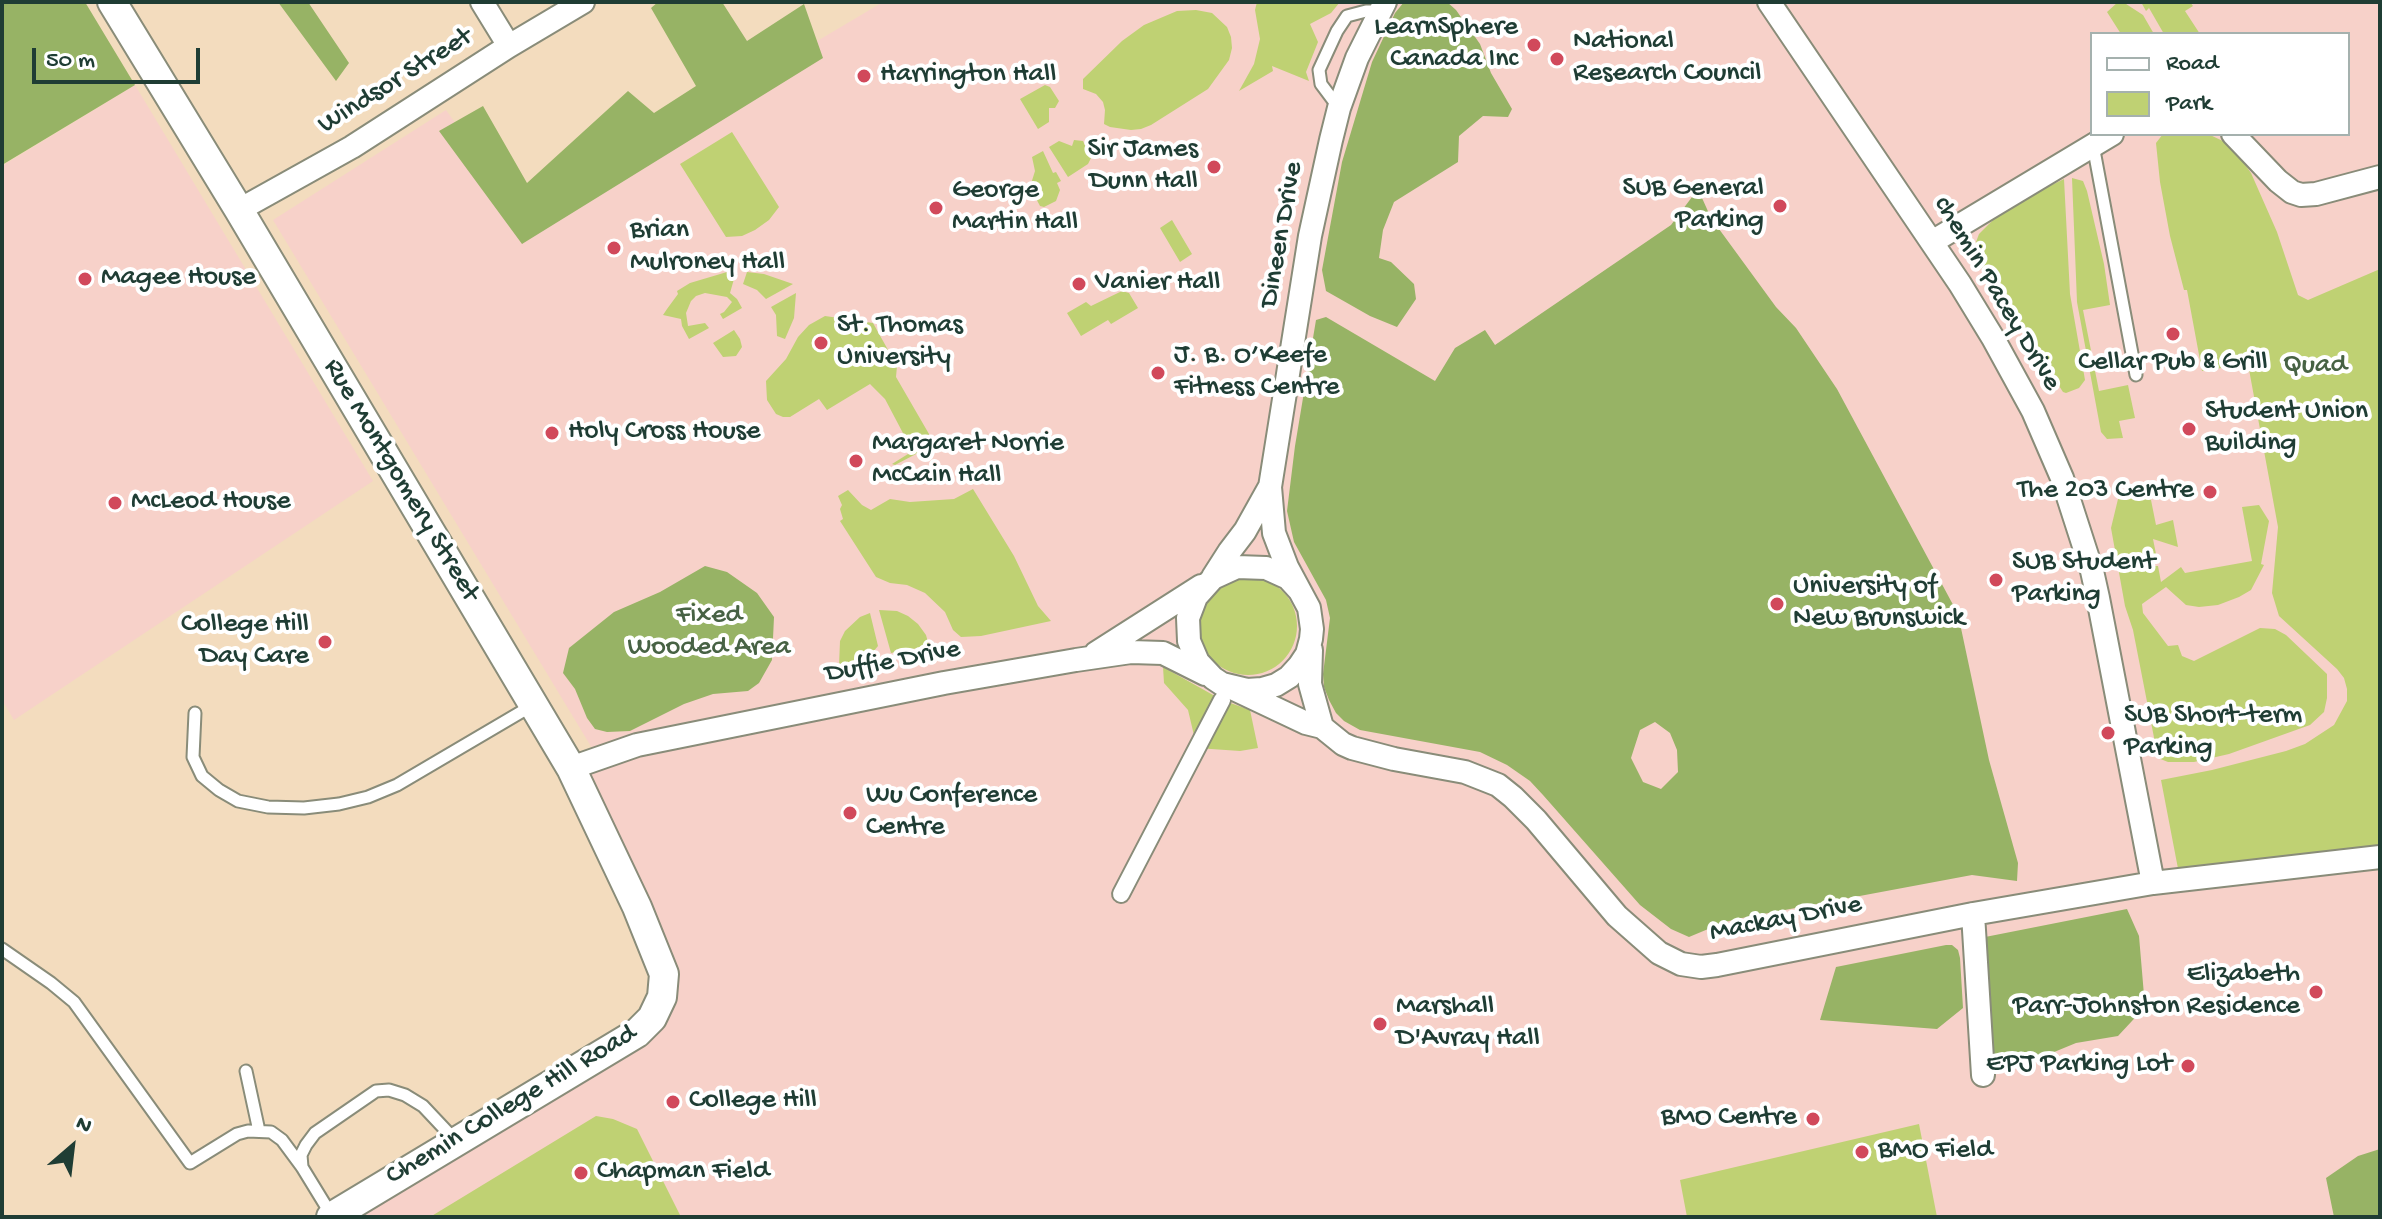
<!DOCTYPE html>
<meta charset="utf-8">
<style>
body{margin:0}
#map{position:relative;width:2382px;height:1219px;overflow:hidden;background:#f3dcbe;font-family:"Gochi Hand",sans-serif}
canvas{display:block}
.frame{position:absolute;inset:0;border:4px solid #1f3d34;pointer-events:none}
.legend{position:absolute;left:2090px;top:32px;width:260px;height:104px;box-sizing:border-box;background:#fff;border:2px solid #a5b1ae;margin:0;padding:10px 14px;list-style:none;font-size:24px;color:#1f3d34}
.legend li{display:flex;align-items:center;gap:16px;height:40px}
.legend b{width:40px;border:2px solid #a5b1ae}
.north{position:absolute;left:32px;top:1107px;width:80px;height:80px;-webkit-text-stroke:6px #fff;paint-order:stroke;rotate:28deg;font-size:22px;font-weight:700;line-height:32px;text-align:center;color:#1f3d34}
.north::after{content:'';display:block;margin:auto;width:28px;height:36px;background:#1f3d34;clip-path:polygon(50% 0,100% 100%,50% 72%,0 100%)}
.scale{position:absolute;left:32px;top:48px;width:168px;height:36px;box-sizing:border-box;border:4px solid #1f3d34;border-top:0;padding-left:10px;font-size:24px;line-height:28px;white-space:nowrap;color:#1f3d34;-webkit-text-stroke:6px #fff;paint-order:stroke}
</style>
<div id="map">
<canvas width="2382" height="1219"></canvas>
<div class="frame"></div>
<ul class="legend">
<li><b style="height:10px;background:#fff"></b>Road</li>
<li><b style="height:22px;background:#bfd173"></b>Park</li>
</ul>
<div class="north">N</div>
<div class="scale">50 m</div>
</div>
<script>
const g = document.querySelector('canvas').getContext('2d');
g.lineJoin = 'round';
function fill(path, color) { g.fillStyle = color; g.fill(path, 'evenodd'); }
const toPath = rows => new Path2D(rows.map(r => 'M' + r).join(''));
function stroke(path, color, width, dash) { g.strokeStyle = color; g.lineWidth = width; g.lineCap = dash ? 'butt' : 'round'; g.setLineDash(dash || []); g.stroke(path); }
function label(font, color, halo, rows, align = 'center') {
  g.font = font + ' "Gochi Hand",sans-serif'; g.lineWidth = 8; g.setLineDash([]); g.textBaseline = 'middle'; g.strokeStyle = halo; g.fillStyle = color; for (const [text, x, y, turn = 0] of rows) {
    g.save(); g.translate(x, y); g.rotate((+turn || 0) * Math.PI / 180); g.textAlign = isNaN(turn) ? turn : align; if (halo) g.strokeText(text, 0, 0); g.fillText(text, 0, 0); g.restore();
  }
}
const built = toPath([
 [883,2,2380,2,2380,1217,337,1217,637,1033,662,998,571,768,598,758,273,220,446,110,522,216],
 [2092,34,2348,34,2348,134,2092,134],
 [135,85,373,481,14,720,2,700,2,166]
]);
const green = toPath([
 [1257,2,1340,2,1331,13,1310,24,1318,42,1306,72,1309,81,1272,66,1273,71,1239,91,1254,64,1260,39,1255,10],
 [2118,2,2123,2,2143,15,2154,34,2121,34,2107,12],
 [2141,2,2190,2,2193,6,2185,11,2200,34,2164,34,2149,8,2146,11],
 [1196,10,1212,13,1227,27,1231,37,1232,48,1229,60,1208,89,1151,125,1141,129,1131,130,1110,127,1104,124,1105,110,1103,102,1096,94,1083,89,1083,79,1122,41,1144,25,1177,11],
 [1045,85,1050,87,1059,101,1055,108,1049,108,1049,122,1038,129,1020,99],
 [732,132,779,207,769,220,755,230,742,236,726,237,680,164],
 [2163,134,2208,134,2225,142,2236,152,2251,173,2277,232,2298,295,2308,300,2380,269,2380,857,2180,879,2161,780,2212,770,2286,751,2305,744,2334,725,2347,701,2347,689,2344,678,2337,669,2279,616,2272,593,2278,527,2248,364,2202,371,2187,290,2184,290,2170,236,2160,182,2156,143],
 [1074,140,1083,141,1091,158,1088,164,1068,177,1049,147,1059,141,1072,146],
 [1043,151,1053,173,1056,172,1061,181,1057,183,1060,190,1056,201,1044,207,1040,206,1030,187,1035,171,1032,157],
 [2072,178,2083,181,2087,191,2104,264,2110,305,2083,310,2099,391,2128,385,2135,418,2119,421,2123,438,2107,439,2101,432,2077,302],
 [2064,179,2070,294,2085,380,2079,388,2066,393,2063,392,1972,253,1979,234,1996,217,2029,196],
 [1172,220,1192,254,1180,262,1160,228],
 [727,272,736,272,730,293,737,299,742,308,723,319,720,314,724,312,732,302,727,297,705,293,696,296,691,301,686,313,688,326,705,323,709,328,689,339,682,326,681,319,663,315,667,309,678,294,677,291,690,283],
 [747,272,764,274,793,284,766,299,757,290,743,284],
 [1122,291,1129,293,1138,308,1111,324,1108,320,1081,336,1067,313,1086,302,1091,306],
 [796,293,794,318,785,339,777,336,776,315,771,307],
 [825,316,873,323,897,366,896,377,929,434,927,441,916,454,895,465,892,464,908,454,904,435,885,399,870,384,827,410,819,399,790,417,783,417,776,414,767,400,766,381,786,359,798,337,809,325],
 [734,330,740,339,742,347,736,356,723,357,713,343],
 [973,489,1014,556,1038,606,1051,621,981,636,961,637,953,630,945,612,925,593,907,585,890,583,876,577,840,521,843,519,840,509,842,505,838,496,848,490,862,505,871,510,890,499,910,502,954,499],
 [2150,495,2156,525,2173,520,2178,547,2153,539,2156,554,2151,555,2154,566,2158,566,2161,582,2181,567,2185,573,2252,561,2242,507,2259,505,2269,521,2261,564,2264,565,2251,590,2239,597,2218,605,2199,607,2186,605,2166,587,2142,604,2143,613,2168,646,2178,645,2182,656,2194,661,2260,628,2275,629,2286,635,2327,674,2327,698,2324,712,2310,725,2229,754,2194,762,2168,762,2158,758,2133,630,2125,606,2111,528,2118,499],
 '1199 626a49 49 0 1 1 98 0a49 49 0 1 1-98 0Z',
 [879,610,897,611,908,616,918,624,926,635,929,646,891,653],
 [870,613,878,646,873,652,873,659,839,666,840,641,845,631,860,617],
 [1163,667,1222,700,1250,710,1258,748,1240,751,1197,748,1188,710,1164,683],
 [596,1116,613,1119,637,1129,681,1217,430,1217],
 [1919,1124,1937,1217,1687,1217,1680,1180]
]);
const forest = toPath([
 [2,2,85,2,135,85,2,165],
 [278,2,308,2,349,63,336,81],
 [658,2,722,2,747,41,804,4,823,58,522,244,439,131,483,106,527,183,628,91,654,113,696,86,651,8],
 [1404,2,1447,2,1456,10,1480,44,1491,73,1512,109,1508,117,1483,116,1459,136,1458,162,1394,202,1383,230,1379,258,1391,262,1414,284,1416,299,1397,327,1370,316,1326,291,1322,270,1342,162,1372,62,1395,13],
 [1698,189,1711,218,1776,307,1796,328,1837,389,1958,614,1989,760,2018,863,2017,881,1972,875,1742,918,1725,922,1689,937,1671,929,1640,905,1543,795,1530,781,1507,765,1480,752,1360,730,1344,721,1336,713,1329,700,1324,687,1323,674,1330,618,1326,600,1294,542,1287,511,1295,446,1316,320,1326,317,1435,381,1455,348,1485,330,1495,345,1671,225],
 [1655,722,1670,733,1677,750,1678,772,1661,789,1643,782,1631,758,1640,730],
 [705,566,727,572,757,593,774,617,772,660,759,683,748,691,713,694,684,704,630,731,607,732,595,729,587,718,575,689,563,673,569,648,614,612,660,592],
 [2127,909,2139,936,2145,1007,2118,1036,2076,1043,2042,1057,2025,1059,2011,1054,2004,1072,1983,1075,1975,939],
 [1946,945,1952,945,1958,950,1960,958,1963,1008,1937,1029,1820,1020,1836,967],
 [2380,1149,2380,1217,2334,1217,2326,1178,2358,1156]
]);
const service = toPath([
 [1339,108,1321,84,1319,70,1337,31,1347,16,1366,11,1379,11],
 [2093,145,2136,375],
 [195,713,193,757,202,776,219,790,238,801,268,807,304,808,339,804,368,797,397,785,533,705],
 [2,949,51,983,74,1002,190,1163,237,1134,248,1131,271,1132,282,1140,302,1167,332,1216],
 [246,1071,259,1131],
 [302,1167,301,1155,306,1145,315,1133,376,1091,389,1090,405,1095,423,1106,455,1140]
]);
const pedestrian = toPath([
 [1121,894,1222,700]
]);
const minor = toPath([
 [482,2,509,46],
 [1769,2,1960,284,1993,338,2033,411,2062,478,2092,571,2098,598,2153,883],
 [2233,134,2278,181,2292,192,2301,195,2316,194,2380,177],
 [239,210,352,147,509,46,583,2],
 [1932,242,2112,134],
 [1213,577,1229,552,1245,531,1269,488],
 [1299,590,1288,578,1266,568,1237,567,1213,578,1196,597,1188,618,1189,641,1198,662,1213,678,1222,684,1247,690,1262,689,1276,685,1289,677,1299,666,1307,654,1311,639,1312,629,1309,608,1287,567,1274,533,1270,487,1310,236,1331,140,1339,108,1357,58,1385,2],
 [1311,650,1310,684,1322,727],
 [1096,653,1201,586],
 [1232,688,1306,723,1322,727,1343,744,1352,748,1394,759,1465,772,1498,785,1513,797,1536,820,1617,916,1659,953,1681,964,1701,967,1717,965,1973,914,2153,883,2380,857],
 [571,768,637,745,944,683,1076,660,1131,652,1163,653,1205,674],
 [1973,914,1983,1075]
]);
const tertiary = toPath([
 [112,2,239,210,571,768,637,907,664,974,662,997,652,1018,637,1033,331,1217]
]);
const markers = [
 [1534,45,8,"#d1495b"],
 [1557,59,8,"#d1495b"],
 [864,76,8,"#d1495b"],
 [1214,167,8,"#d1495b"],
 [1780,206,8,"#d1495b"],
 [936,208,8,"#d1495b"],
 [614,248,8,"#d1495b"],
 [85,279,8,"#d1495b"],
 [1079,284,8,"#d1495b"],
 [2173,334,8,"#d1495b"],
 [821,343,8,"#d1495b"],
 [1158,373,8,"#d1495b"],
 [2189,429,8,"#d1495b"],
 [552,433,8,"#d1495b"],
 [856,461,8,"#d1495b"],
 [2210,492,8,"#d1495b"],
 [115,503,8,"#d1495b"],
 [1996,580,8,"#d1495b"],
 [1777,604,8,"#d1495b"],
 [325,642,8,"#d1495b"],
 [2108,733,8,"#d1495b"],
 [850,813,8,"#d1495b"],
 [2316,992,8,"#d1495b"],
 [1380,1024,8,"#d1495b"],
 [2188,1066,8,"#d1495b"],
 [673,1102,8,"#d1495b"],
 [1813,1119,8,"#d1495b"],
 [1862,1152,8,"#d1495b"],
 [581,1173,8,"#d1495b"]
];
const poiNames = [
 ["LearnSphere",1518,29,"right"],
 ["Canada Inc",1518,61,"right"],
 ["National",1573,43],
 ["Research Council",1573,75],
 ["Harrington Hall",880,76],
 ["Sir James",1198,151,"right"],
 ["Dunn Hall",1198,183,"right"],
 ["SUB General",1764,190,"right"],
 ["Parking",1764,222,"right"],
 ["George",952,192],
 ["Martin Hall",952,224],
 ["Brian",630,232],
 ["Mulroney Hall",630,264],
 ["Magee House",101,279],
 ["Vanier Hall",1095,284],
 ["St. Thomas",837,327],
 ["University",837,359],
 ["J. B. O’Keefe",1174,357],
 ["Fitness Centre",1174,389],
 ["Cellar Pub & Grill",2173,364,"center"],
 ["Student Union",2205,413],
 ["Building",2205,445],
 ["Holy Cross House",568,433],
 ["Margaret Norrie",872,445],
 ["McCain Hall",872,477],
 ["The 203 Centre",2194,492,"right"],
 ["McLeod House",131,503],
 ["SUB Student",2012,564],
 ["Parking",2012,596],
 ["University of",1793,588],
 ["New Brunswick",1793,620],
 ["College Hill",309,626,"right"],
 ["Day Care",309,658,"right"],
 ["SUB Short-term",2124,717],
 ["Parking",2124,749],
 ["Wu Conference",866,797],
 ["Centre",866,829],
 ["Elizabeth",2300,976,"right"],
 ["Parr-Johnston Residence",2300,1008,"right"],
 ["Marshall",1396,1008],
 ["D'Avray Hall",1396,1040],
 ["EPJ Parking Lot",2172,1066,"right"],
 ["College Hill",689,1102],
 ["BMO Centre",1797,1119,"right"],
 ["BMO Field",1878,1152],
 ["Chapman Field",597,1173]
];
const streetNames = [
 ["Windsor Street",396,82,-32],
 ["Dineen Drive",1283,235,-80],
 ["chemin Pacey Drive",1996,294,59],
 ["Rue Montgomery Street",400,481,59],
 ["Duffie Drive",893,663,-11],
 ["Mackay Drive",1786,920,-11],
 ["Chemin College Hill Road",512,1106,-31]
];
const parkNames = [
 ["Quad",2315,367],
 ["Fixed",709,617],
 ["Wooded Area",709,649]
];
fill(built, '#f7d1c9');
fill(green, '#bfd173');
fill(forest, '#97b365');
stroke(service, '#898c79', 15);
stroke(pedestrian, '#898c79', 20);
stroke(minor, '#898c79', 26);
stroke(tertiary, '#898c79', 32);
stroke(service, '#fff', 11);
stroke(pedestrian, '#fff', 16);
stroke(minor, '#fff', 22);
stroke(tertiary, '#fff', 28);
for (const [x, y, r, color] of markers) { const dot = new Path2D(); dot.arc(x, y, r, 0, 2 * Math.PI); g.fillStyle = color; g.fill(dot); stroke(dot, '#fff', 3); }
label('28px', '#1f3d34', '#fff', poiNames, 'left');
label('28px', '#1f3d34', '#fff', streetNames);
label('28px', '#476244', '#fff', parkNames);
</script>
